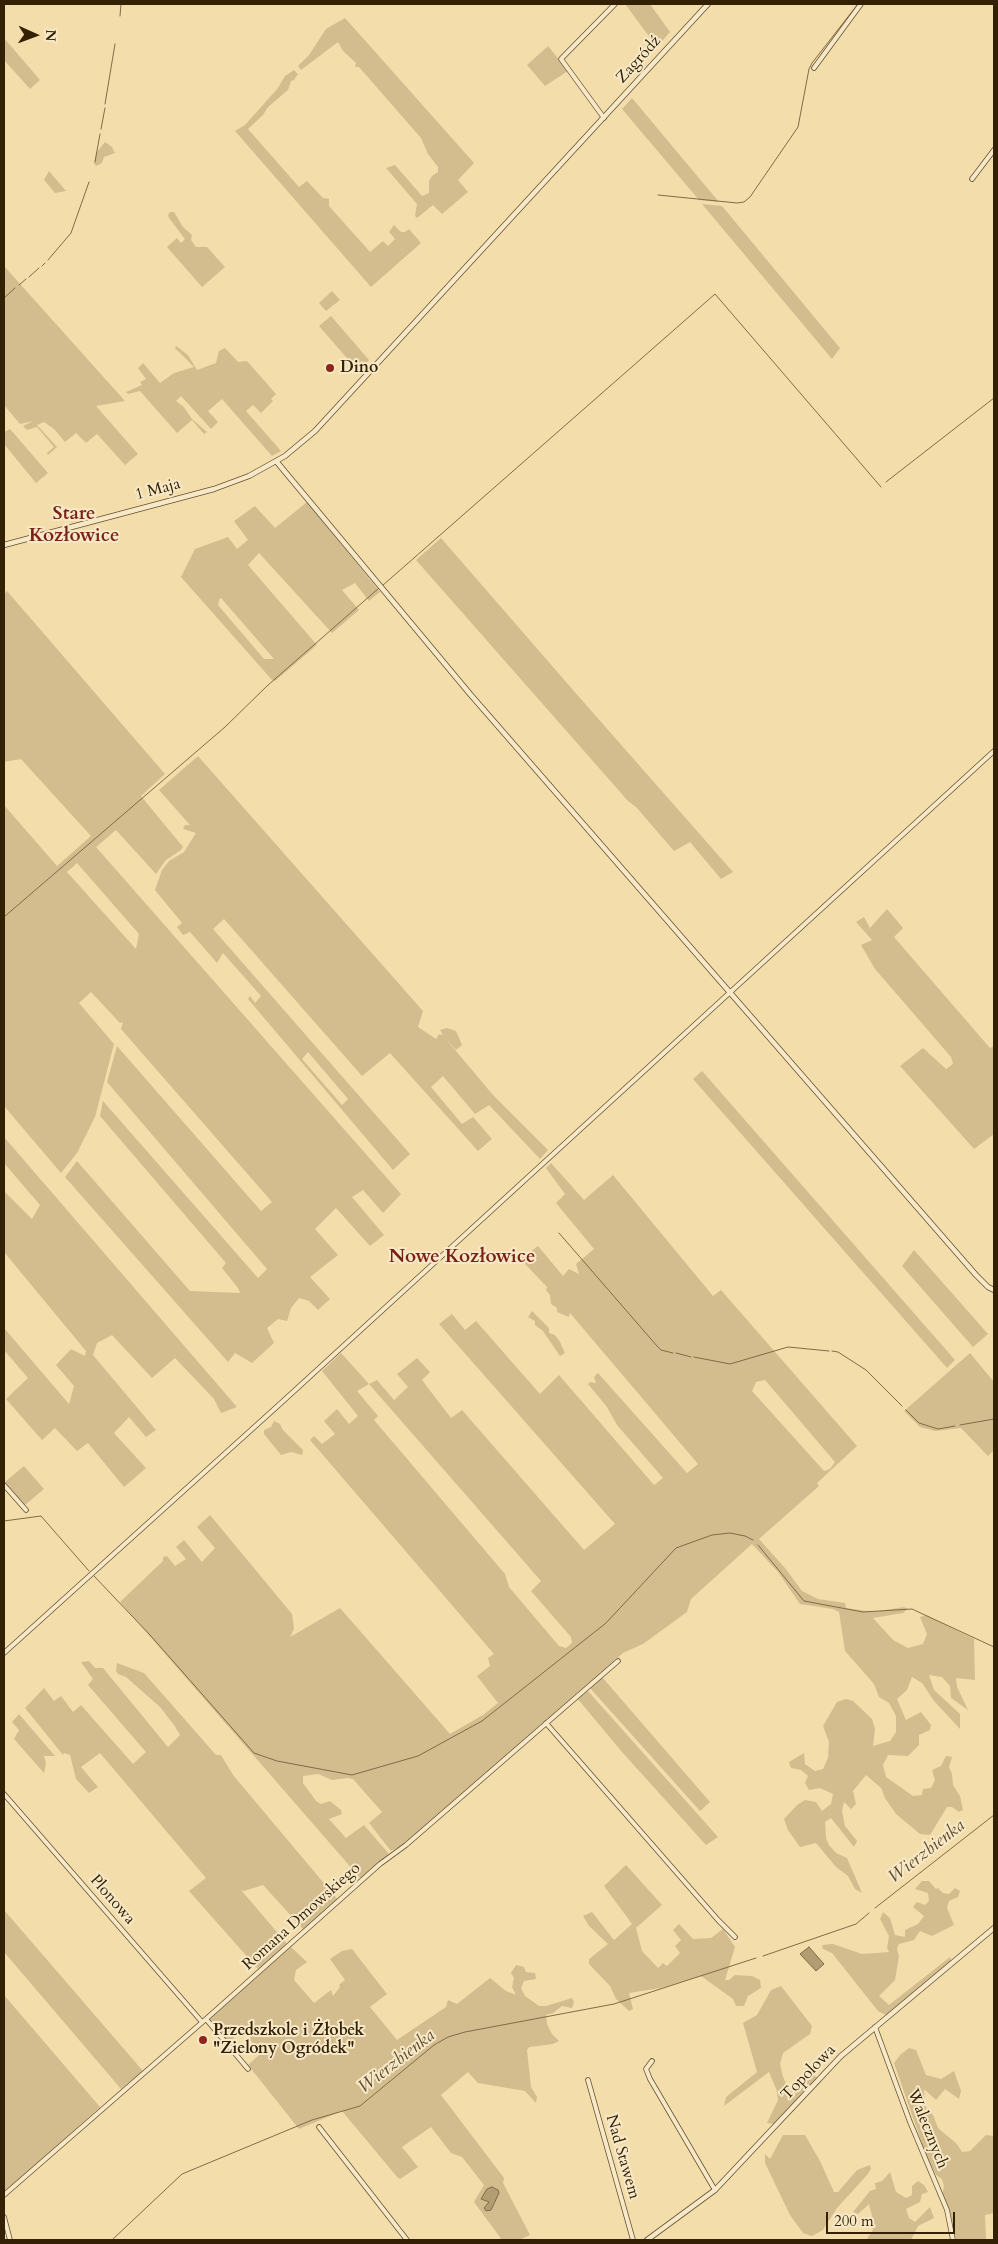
<!DOCTYPE html>
<meta charset="utf-8">
<style>
body{margin:0}
#map{position:relative;width:998px;height:2244px;overflow:hidden;background:#f3ddab;font-family:Cardo,serif}
canvas{display:block}
.frame{position:absolute;inset:0;border:5px solid #342105;pointer-events:none}
.north{position:absolute;left:10px;top:10px;width:50px;height:50px;-webkit-text-stroke:4px #f7e9c8;paint-order:stroke;rotate:92deg;font-size:14px;font-weight:700;line-height:20px;text-align:center;color:#342105}
.north::after{content:'';display:block;margin:auto;width:18px;height:22px;background:#342105;clip-path:polygon(50% 0,100% 100%,50% 72%,0 100%)}
.scale{position:absolute;left:826px;top:2212px;width:129px;height:22px;box-sizing:border-box;border:2px solid #342105;border-top:0;padding-left:6px;font-size:15px;line-height:18px;white-space:nowrap;color:#342105;-webkit-text-stroke:4px #f7e9c8;paint-order:stroke}
</style>
<div id="map">
<canvas width="998" height="2244"></canvas>
<div class="frame"></div>
<div class="north">N</div>
<div class="scale">200 m</div>
</div>
<script>
const g = document.querySelector('canvas').getContext('2d');
g.lineJoin = 'round';
function fill(path, color) { g.fillStyle = color; g.fill(path, 'evenodd'); }
const toPath = rows => new Path2D(rows.map(r => 'M' + r).join(''));
function stroke(path, color, width, dash) { g.strokeStyle = color; g.lineWidth = width; g.lineCap = dash ? 'butt' : 'round'; g.setLineDash(dash || []); g.stroke(path); }
function label(font, color, halo, rows, align = 'center') {
  g.font = font + ' Cardo,serif'; g.lineWidth = 4; g.setLineDash([]); g.textBaseline = 'middle'; g.strokeStyle = halo; g.fillStyle = color; for (const [text, x, y, turn = 0] of rows) {
    g.save(); g.translate(x, y); g.rotate((+turn || 0) * Math.PI / 180); g.textAlign = isNaN(turn) ? turn : align; if (halo) g.strokeText(text, 0, 0); g.fillText(text, 0, 0); g.restore();
  }
}
const green = toPath([
 [625,4,650,4,670,32,657,47],
 [345,18,474,163,458,180,468,192,442,214,433,205,417,218,415,216,417,204,386,168,395,165,422,196,429,193,429,181,432,176,438,172,438,167,428,154,421,138,359,67,355,67,356,63,343,51,338,42,301,70,298,66,309,55,326,29],
 [4,38,40,80,30,89,4,60],
 [548,46,568,71,545,86,527,65],
 [294,70,298,74,294,80,291,81,288,90,268,107,263,115,248,129,299,187,307,181,323,198,329,199,329,206,370,252,383,241,388,246,395,239,389,232,394,225,401,232,405,232,409,229,421,243,371,287,235,131,245,125,278,88,285,76],
 [632,98,719,202,699,200,622,109],
 [105,142,112,147,115,153,104,157,102,163,96,166,94,163,96,153],
 [49,171,66,191,55,193,44,180],
 [702,204,722,206,840,348,832,359],
 [170,212,174,212,183,227,192,235,191,240,196,247,207,247,225,267,202,287,167,247,177,238,181,243,185,239,169,218,168,215],
 [4,266,125,401,96,406,138,454,125,465,97,434,86,443,76,433,65,442,54,429,44,422,37,425,57,447,48,455,47,453,54,447,37,427,27,430,23,426,33,421,20,424,4,405],
 [332,291,340,300,326,311,319,303],
 [331,316,369,360,359,372,319,326],
 [176,346,188,355,197,370,216,363,219,351,225,348,238,362,247,361,276,394,271,399,273,401,261,413,253,405,246,411,281,451,272,456,222,399,208,411,218,422,211,429,181,396,176,401,184,407,192,419,207,432,204,434,192,420,177,433,140,391,128,394,126,392,142,385,140,382,146,379,138,368,143,363,160,383,174,373,194,367,175,348],
 [10,429,48,473,36,483,4,444,4,432],
 [307,502,380,592,369,601,355,583,342,590,359,610,332,633,259,553,248,565,317,645,275,681,272,680,181,577,195,549,228,537,237,549,248,540,234,521,255,506,275,528],
 [220,598,221,598,274,659,264,659,218,605],
 [441,538,580,698,733,872,721,879,690,842,674,851,636,807,628,801,416,560],
 [7,591,165,774,141,796,183,847,181,850,166,860,156,874,116,830,96,847,401,1194,383,1213,363,1190,352,1197,384,1235,370,1246,336,1208,315,1229,338,1255,310,1277,330,1299,318,1310,309,1301,299,1298,291,1308,287,1321,278,1319,267,1328,274,1343,252,1363,235,1353,228,1362,65,1177,77,1161,190,1291,240,1293,238,1288,222,1268,226,1263,100,1116,103,1101,258,1278,267,1269,107,1082,117,1046,261,1211,272,1202,121,1029,123,1022,120,1023,91,992,79,1003,114,1044,95,1117,77,1153,61,1173,4,1106,4,805,57,866,91,836,21,759,4,762,4,595],
 [77,863,139,934,136,949,67,872],
 [198,756,423,1011,418,1027,436,1039,439,1034,443,1035,440,1030,447,1028,456,1031,462,1045,456,1050,445,1038,493,1095,548,1150,540,1159,489,1105,475,1114,443,1076,431,1087,462,1124,473,1117,492,1139,478,1151,390,1053,362,1076,224,919,213,929,410,1154,393,1170,248,999,250,996,255,1003,261,996,223,953,217,963,190,932,183,935,177,927,182,923,155,890,162,870,169,861,184,852,196,833,183,829,185,825,190,825,159,790],
 [308,1052,348,1099,342,1105,302,1059],
 [887,909,903,928,894,937,990,1048,994,1046,994,1134,974,1149,900,1066,923,1048,946,1069,953,1064,951,1057,875,969,861,945,872,940,856,922,864,917,870,928],
 [702,1071,955,1360,947,1368,693,1079],
 [4,1137,237,1407,221,1413,214,1399,175,1358,152,1378,112,1335,97,1343,93,1355,156,1430,146,1437,129,1417,114,1433,146,1468,124,1487,88,1443,77,1451,55,1428,42,1440,6,1399,28,1378,4,1350,4,1328,69,1404,74,1386,56,1365,71,1349,85,1356,86,1351,4,1252,4,1191,32,1219,40,1205,4,1163],
 [551,1163,584,1200,613,1175,713,1296,721,1290,857,1446,817,1483,819,1486,759,1539,785,1568,802,1591,818,1599,845,1603,846,1608,873,1612,904,1607,908,1609,903,1613,873,1618,893,1640,908,1648,923,1644,927,1634,920,1617,926,1615,974,1639,975,1680,956,1678,957,1687,968,1710,951,1698,950,1686,942,1677,929,1675,934,1690,960,1714,960,1729,934,1701,922,1683,912,1677,907,1690,897,1699,906,1720,921,1712,931,1725,930,1730,919,1735,919,1745,908,1756,888,1755,883,1765,886,1777,913,1796,922,1795,923,1789,931,1788,935,1780,932,1770,941,1766,946,1756,952,1757,949,1767,952,1774,953,1785,960,1796,963,1810,959,1812,952,1807,947,1807,930,1835,920,1834,896,1814,885,1798,881,1788,866,1775,853,1791,856,1804,851,1809,844,1802,842,1811,845,1826,857,1841,854,1847,831,1818,825,1822,826,1838,829,1845,836,1853,847,1858,862,1893,855,1889,848,1876,836,1867,816,1843,800,1847,788,1830,784,1819,797,1805,805,1800,816,1802,822,1811,831,1804,833,1794,820,1788,809,1790,805,1783,808,1776,801,1770,791,1768,789,1762,804,1753,805,1764,815,1771,823,1769,828,1758,829,1742,823,1726,837,1702,846,1699,853,1701,872,1719,875,1729,873,1746,890,1741,896,1732,896,1716,889,1703,879,1697,874,1684,845,1651,839,1612,833,1609,800,1604,778,1572,752,1544,691,1599,687,1612,643,1644,623,1653,403,1845,391,1851,369,1823,382,1812,353,1779,347,1778,332,1780,318,1774,303,1776,303,1783,316,1801,321,1804,330,1801,341,1810,342,1814,329,1819,346,1838,364,1825,389,1854,361,1879,120,1602,163,1561,163,1557,167,1556,175,1566,186,1559,176,1547,184,1540,202,1562,215,1548,197,1527,210,1515,292,1614,294,1629,290,1637,340,1608,450,1734,483,1715,498,1703,477,1676,490,1666,488,1658,494,1654,310,1440,314,1436,322,1444,335,1434,324,1421,337,1409,349,1424,358,1416,322,1371,341,1353,369,1384,377,1380,394,1400,408,1387,397,1374,417,1358,430,1372,422,1380,451,1418,462,1410,584,1550,615,1524,439,1324,452,1314,465,1330,476,1321,540,1394,559,1375,654,1485,663,1478,617,1425,607,1407,588,1384,590,1382,596,1383,594,1377,598,1373,687,1473,698,1464,570,1313,569,1317,557,1312,557,1308,551,1304,550,1295,546,1290,547,1287,526,1265,522,1258,538,1246,563,1276,569,1269,579,1274,576,1264,594,1249,556,1203,565,1194,546,1168],
 [765,1380,835,1462,830,1469,824,1471,752,1391,756,1382],
 [369,1384,541,1581,531,1591,571,1637,572,1643,566,1648,559,1646,509,1587,505,1574,374,1420,378,1416,357,1391],
 [914,1250,988,1334,973,1347,902,1266],
 [532,1311,549,1328,549,1333,555,1335,560,1342,565,1353,560,1356,543,1331,535,1325,535,1321,528,1317],
 [970,1353,994,1382,994,1450,988,1456,961,1428,935,1431,920,1427,904,1411],
 [274,1421,280,1424,283,1430,303,1450,302,1455,291,1452,281,1455,264,1434,264,1430,271,1427],
 [24,1466,44,1489,25,1505,5,1482],
 [89,1661,95,1668,103,1668,168,1747,180,1735,174,1725,160,1707,126,1677,118,1674,116,1671,117,1663,144,1673,216,1755,221,1755,233,1775,338,1900,304,1930,263,1885,244,1891,241,1890,288,1945,259,1970,189,1891,206,1878,100,1753,81,1767,98,1787,89,1793,76,1779,70,1755,64,1753,63,1755,25,1708,44,1688,54,1701,61,1696,73,1712,81,1705,133,1764,146,1752,88,1685,93,1679,81,1662],
 [602,1677,710,1802,700,1811,590,1688],
 [588,1691,718,1837,706,1845,622,1752,577,1698],
 [19,1714,55,1756,44,1756,46,1763,44,1773,14,1739,19,1730,12,1722],
 [626,1865,662,1905,636,1928,642,1951,658,1968,663,1963,667,1966,680,1953,675,1946,681,1940,673,1930,679,1924,693,1939,711,1938,723,1929,735,1947,725,1980,729,1980,735,1975,752,1976,760,1980,761,1988,748,1996,744,2006,736,2006,733,1999,701,1976,661,1988,629,1993,633,2009,629,2011,616,1999,610,1986,589,1964,589,1959,608,1944,589,1926,583,1916,592,1912,614,1940,632,1924,604,1886],
 [922,1881,929,1881,936,1889,938,1888,943,1893,949,1894,955,1888,960,1891,958,1897,949,1901,947,1908,954,1925,932,1936,920,1931,914,1940,899,1944,897,1949,899,1956,895,1980,879,1996,889,2005,950,1957,952,1963,886,2015,878,2011,832,1953,823,1949,822,1945,833,1944,862,1954,889,1952,887,1948,889,1936,880,1919,883,1912,890,1918,895,1935,905,1937,905,1930,918,1924,924,1916,913,1907,917,1902,925,1905,929,1901,928,1893,915,1889],
 [4,1910,143,2071,121,2089,4,1952],
 [291,1947,307,1962,296,1970,294,1980,314,2003,331,1990,333,1996,340,1987,339,1985,345,1980,330,1959,342,1951,352,1949,387,1994,370,2007,397,2040,446,2007,448,2000,457,2004,490,1978,506,1991,516,1995,512,1987,514,1978,511,1973,516,1965,524,1967,526,1972,535,1973,536,1979,524,1981,521,1988,525,1996,539,2006,546,2006,572,1998,574,2002,572,2008,562,2006,553,2013,546,2015,547,2024,552,2034,559,2041,553,2044,529,2047,527,2050,531,2087,537,2097,536,2103,525,2091,478,2083,468,2072,441,2095,504,2178,503,2183,530,2235,519,2240,502,2240,474,2202,484,2185,462,2157,451,2153,431,2127,402,2147,418,2167,400,2179,398,2178,342,2111,299,2129,248,2065,261,2053,243,2031,227,2043,208,2020],
 [781,1986,812,2026,810,2034,783,2053,780,2064,783,2077,790,2091,796,2093,812,2073,821,2082,780,2125,767,2123,778,2100,777,2091,769,2072,724,2106,726,2097,757,2072,743,2023,757,2015,771,1990],
 [4,1995,100,2107,4,2193],
 [909,2048,916,2050,926,2075,941,2079,954,2071,961,2091,959,2099,945,2089,936,2100,924,2089,925,2106,933,2115,938,2128,957,2144,962,2152,970,2151,986,2135,994,2136,994,2213,985,2215,986,2240,956,2240,950,2213,942,2196,944,2186,942,2179,936,2175,926,2155,894,2063,900,2055],
 [783,2135,805,2135,820,2161,834,2192,838,2192,857,2170,870,2165,871,2169,867,2175,837,2208,823,2230,812,2236,803,2233,790,2215,765,2163,765,2154,770,2159],
 [890,2172,896,2192,906,2198,912,2195,912,2186,918,2181,924,2185,928,2192,922,2194,920,2202,906,2209,909,2218,915,2222,930,2207,934,2218,918,2226,911,2240,866,2240,872,2232,874,2224,869,2204,858,2214,853,2212,870,2191,876,2189,875,2183,882,2181]
]);
const water = toPath([
 [809,1947,824,1964,816,1971,800,1954,809,1947],
 [492,2187,498,2190,499,2193,491,2210,486,2211,484,2208,489,2202,481,2199,487,2189,492,2187]
]);
const stream = toPath([
 [120,16,121,4],
 [105,104,115,44],
 [101,129,105,108],
 [95,162,100,134],
 [658,195,737,203,744,202,750,197,798,127,809,69,812,63,858,4],
 [48,260,71,233,89,182],
 [42,266,45,263],
 [29,277,39,268],
 [19,285,26,279],
 [4,298,15,288],
 [886,482,994,398],
 [382,586,715,294,881,487],
 [4,917,225,727,267,686,379,588],
 [559,1233,657,1346,661,1350,673,1353],
 [832,1351,838,1352,866,1370,902,1406],
 [676,1353,691,1357],
 [694,1357,730,1364,788,1347,829,1351],
 [906,1410,919,1423,938,1429,955,1426],
 [960,1425,994,1419],
 [4,1521,41,1516,89,1571],
 [758,1545,804,1601,863,1612,912,1609,994,1647],
 [94,1576,150,1635,254,1753,277,1761,352,1775,418,1756,482,1721,606,1623,676,1548,712,1535,730,1533,745,1536,753,1540],
 [875,1908,994,1815],
 [763,1956,856,1924,869,1913],
 [112,2240,182,2174,312,2120,360,2106,434,2045,448,2037,465,2032,614,2004,756,1958]
]);
const minor = toPath([
 [814,68,861,4],
 [604,118,561,59,615,4],
 [972,179,994,150],
 [4,1485,26,1510],
 [4,1653,281,1403,994,751],
 [546,1723,718,1920,735,1937],
 [4,1794,202,2022],
 [206,2019,248,2069],
 [875,2027,910,2122,947,2210,953,2240],
 [652,2061,646,2069,650,2079,715,2190],
 [588,2080,633,2240],
 [319,2127,407,2240],
 [4,2195,206,2019,380,1864,406,1845,618,1661],
 [4,2217,10,2240]
]);
const tertiary = toPath([
 [276,461,470,694,976,1275,988,1287,994,1290],
 [4,545,214,489,249,476,285,456,315,431,708,4],
 [647,2240,715,2190,841,2056,994,1928]
]);
const markers = [
 [330,368,5,"#8f2418"],
 [203,2040,5,"#8f2418"]
];
const streetNames = [
 ["Zagródź",639,60,-48],
 ["1 Maja",158,490,-15],
 ["Plonowa",112,1900,49],
 ["Romana Dmowskiego",302,1917,-42],
 ["Topolowa",809,2073,-46],
 ["Walecznych",927,2129,68],
 ["Nad Stawem",622,2157,74]
];
const poiNames = [
 ["Dino",340,368],
 ["Przedszkole i Żłobek",213,2031],
 ["\"Zielony Ogródek\"",213,2049]
];
const waterNames = [
 ["Wierzbienka",927,1852,-38],
 ["Wierzbienka",397,2062,-38]
];
const quarterNames = [
 ["Stare",74,515],
 ["Kozłowice",74,537],
 ["Nowe Kozłowice",462,1258]
];
fill(green, '#d3bd8f');
fill(water, '#b29d73');
stroke(water, '#806b47', 1);
stroke(stream, '#806b47', 1);
stroke(minor, '#64502e', 5.5);
stroke(tertiary, '#64502e', 6);
stroke(minor, '#f7e9c8', 4);
stroke(tertiary, '#f7e9c8', 4.5);
for (const [x, y, r, color] of markers) { const dot = new Path2D(); dot.arc(x, y, r, 0, 2 * Math.PI); g.fillStyle = color; g.fill(dot); stroke(dot, '#f7e9c8', 2); }
label('16px', '#342105', '#f7e9c8', streetNames);
label('bold 16px', '#342105', '#f7e9c8', poiNames, 'left');
label('italic 18px', '#604c2c', '#f7e9c8', waterNames);
label('bold 19px', '#7a1f14', '#f7e9c8', quarterNames);
</script>
